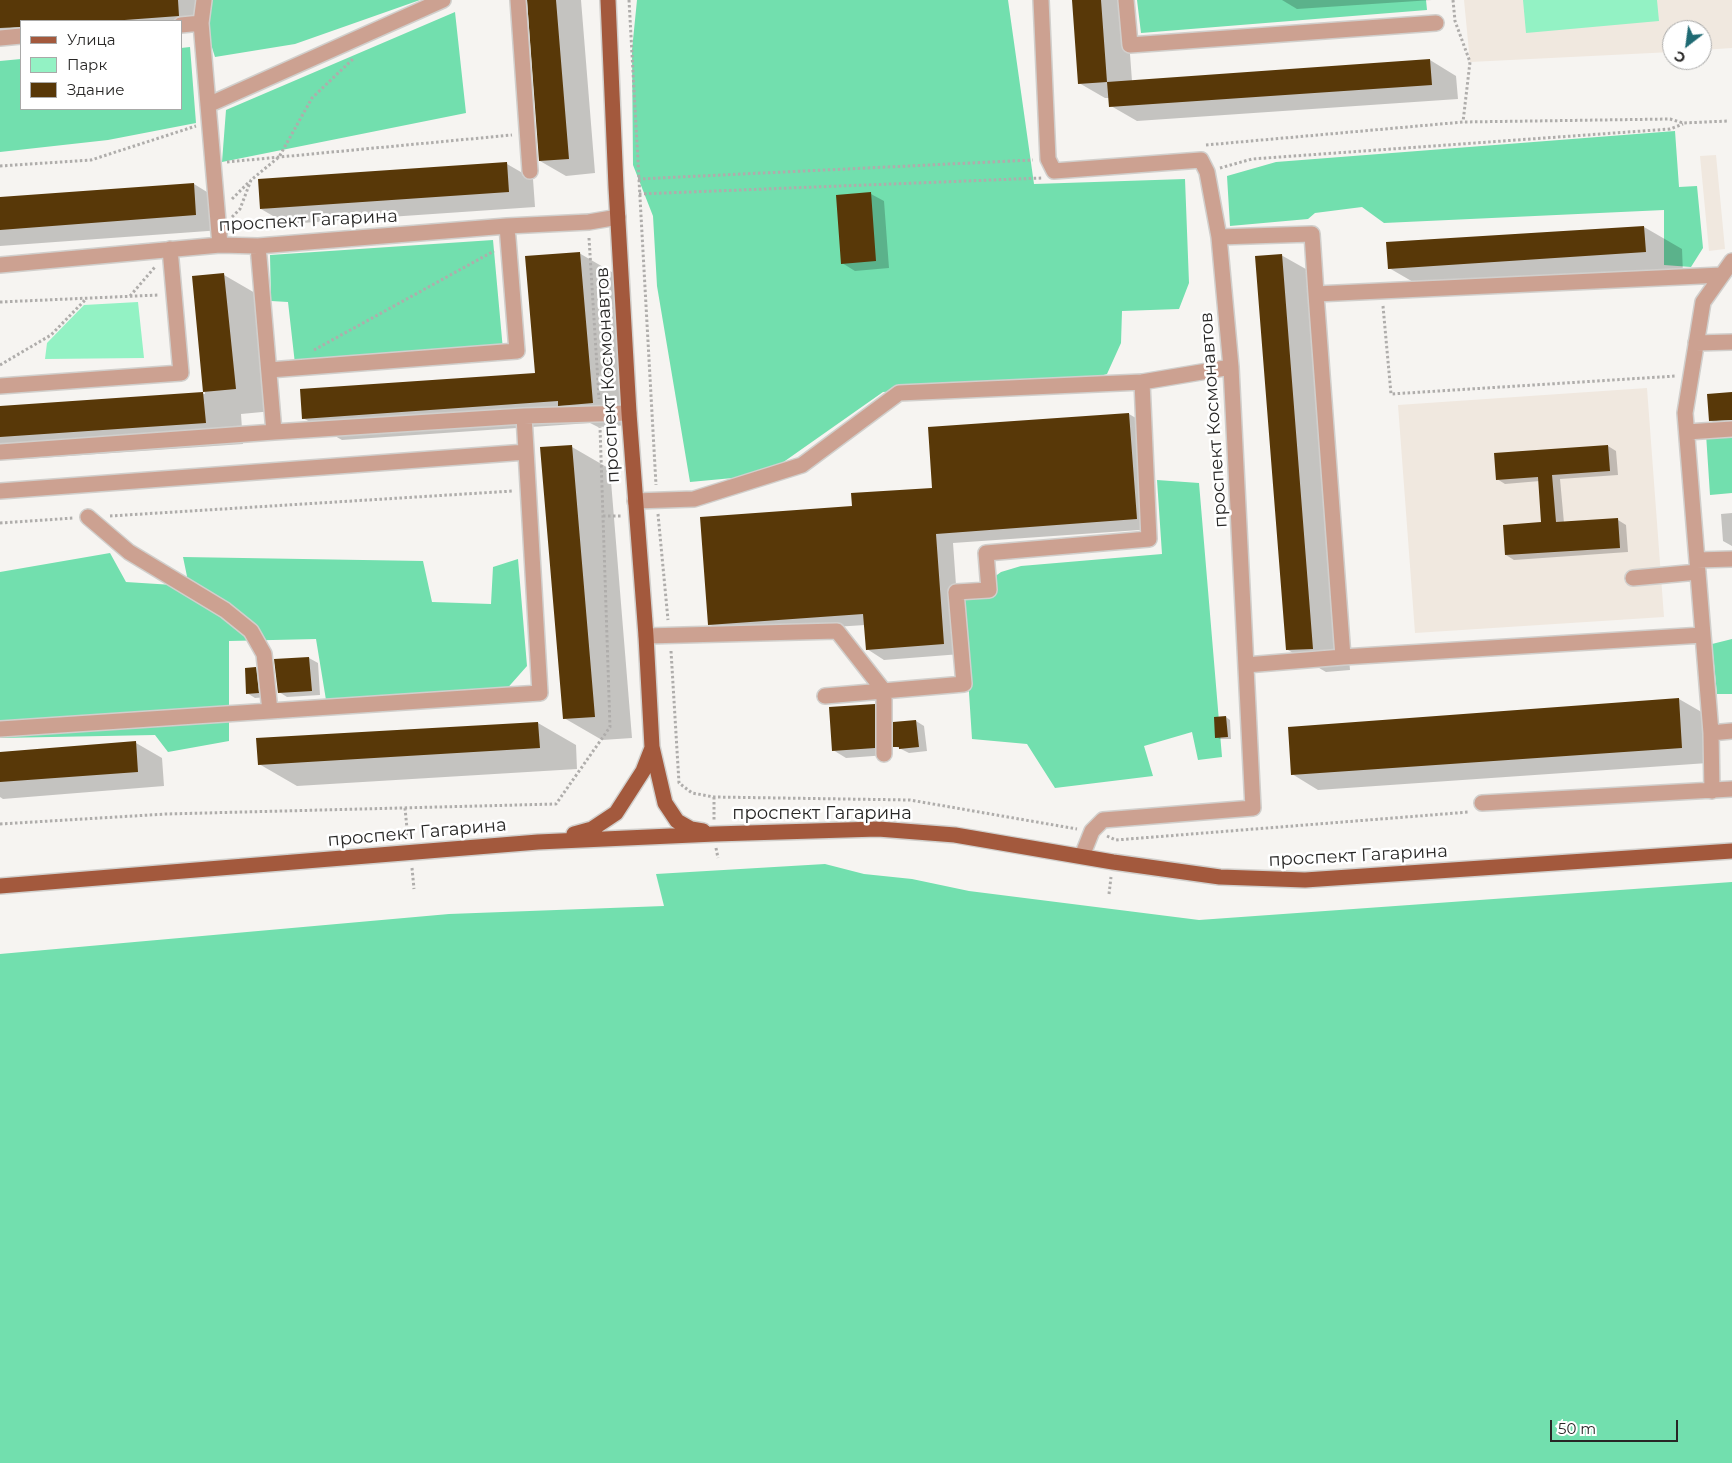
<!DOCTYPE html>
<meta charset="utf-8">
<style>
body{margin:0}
#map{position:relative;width:1732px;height:1463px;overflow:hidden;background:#f6f4f1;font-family:Montserrat,sans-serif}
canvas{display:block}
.legend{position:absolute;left:20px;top:20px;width:162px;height:90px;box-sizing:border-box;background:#fff;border:1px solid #a9a9a8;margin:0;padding:6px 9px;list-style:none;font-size:15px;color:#282726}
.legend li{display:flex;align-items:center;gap:10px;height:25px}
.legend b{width:25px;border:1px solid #a9a9a8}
.north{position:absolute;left:1662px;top:20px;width:50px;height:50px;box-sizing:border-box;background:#fff;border:1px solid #a9a9a8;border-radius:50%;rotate:210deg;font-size:14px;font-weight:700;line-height:20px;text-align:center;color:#282726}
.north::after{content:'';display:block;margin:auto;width:18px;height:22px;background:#1f6a73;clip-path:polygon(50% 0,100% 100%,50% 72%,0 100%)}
.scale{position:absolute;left:1550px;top:1420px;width:128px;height:22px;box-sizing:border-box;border:2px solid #282726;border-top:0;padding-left:6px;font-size:15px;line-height:18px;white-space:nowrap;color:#282726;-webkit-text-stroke:4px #fff;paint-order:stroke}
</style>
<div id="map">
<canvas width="1732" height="1463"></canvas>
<ul class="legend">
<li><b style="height:6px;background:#a3593d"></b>Улица</li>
<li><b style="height:14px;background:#93f2c4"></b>Парк</li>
<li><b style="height:14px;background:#583808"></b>Здание</li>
</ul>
<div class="north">С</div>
<div class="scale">50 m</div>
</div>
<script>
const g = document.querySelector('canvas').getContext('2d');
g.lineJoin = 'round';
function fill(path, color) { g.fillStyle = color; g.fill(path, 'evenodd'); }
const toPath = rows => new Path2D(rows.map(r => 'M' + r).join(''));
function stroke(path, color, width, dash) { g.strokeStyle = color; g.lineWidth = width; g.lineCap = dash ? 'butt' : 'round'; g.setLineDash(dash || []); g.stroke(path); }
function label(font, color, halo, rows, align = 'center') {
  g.font = font + ' Montserrat,sans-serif'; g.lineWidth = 5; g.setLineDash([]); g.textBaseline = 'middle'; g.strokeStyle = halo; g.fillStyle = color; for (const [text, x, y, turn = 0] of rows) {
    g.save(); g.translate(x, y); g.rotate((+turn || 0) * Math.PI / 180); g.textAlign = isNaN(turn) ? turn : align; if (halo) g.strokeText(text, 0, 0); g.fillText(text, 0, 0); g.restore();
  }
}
const built = toPath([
 [1464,0,1732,0,1732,48,1702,50,1702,30,1672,30,1672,52,1470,62],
 [1716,155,1725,249,1709,251,1700,156],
 [1647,388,1664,617,1415,633,1398,405]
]);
const green = toPath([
 [1523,0,1657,0,1659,21,1526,33],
 [138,302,144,358,45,359,47,343,84,305]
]);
const forest = toPath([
 [212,0,420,0,295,44,215,57,208,35,210,5],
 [637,0,1008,0,1034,184,1185,179,1189,283,1179,309,1122,311,1121,343,1107,374,1091,379,883,392,765,475,690,482,657,286,653,216,633,165,632,50],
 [1137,0,1426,0,1427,10,1141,33],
 [455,12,466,113,222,162,226,110],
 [190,47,196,123,108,140,0,152,0,61,21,59,21,109,181,109,181,48],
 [1675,131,1679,187,1697,186,1703,248,1691,267,1664,265,1664,210,1384,223,1362,207,1315,213,1308,219,1230,226,1227,176,1276,162],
 [493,240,503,350,295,364,288,302,271,301,270,255],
 [1732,432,1732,493,1710,495,1706,434],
 [1157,480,1199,483,1222,757,1198,760,1192,732,1144,746,1153,776,1055,788,1027,744,972,739,963,600,1001,572,1021,566,1162,554],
 [110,553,126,582,189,586,183,557,423,561,432,602,491,604,493,567,518,559,527,666,504,692,326,700,316,639,229,641,229,741,168,752,155,735,0,738,0,572],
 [1732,639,1732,694,1717,694,1712,644],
 [825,864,864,874,912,879,969,891,1199,920,1732,882,1732,1463,0,1463,0,954,449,914,664,906,656,874]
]);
const shadow = toPath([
 [0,0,200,0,203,32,181,33,181,21,21,21,21,43,0,44],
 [529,0,581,0,595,173,566,176,540,161],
 [1073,0,1126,0,1132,81,1430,60,1456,76,1458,99,1137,121,1111,106,1110,98,1105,98,1079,83],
 [1282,0,1432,0,1297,9],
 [507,164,533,179,535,207,287,224,261,209],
 [194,184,220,200,222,230,0,246,0,199],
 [871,194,884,201,889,268,855,271,842,263],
 [1644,227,1682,249,1683,274,1427,290,1389,268],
 [579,253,617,275,630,425,598,427,590,423,342,440,303,418,537,374],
 [1281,255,1320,277,1350,670,1326,672,1288,650],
 [224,275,262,297,273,411,241,414,243,444,11,460,0,454,0,407,205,394,194,278],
 [1732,393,1732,433,1710,420],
 [1129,414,1146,424,1154,529,953,543,961,654,884,660,867,649,865,625,727,634,709,624,853,507,933,489],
 [1608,446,1616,451,1618,475,1560,479,1564,523,1618,520,1626,525,1628,552,1514,560,1506,555,1542,523,1540,481,1505,484,1497,479],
 [572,447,610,469,632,738,602,740,564,718],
 [1732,513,1732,546,1723,541,1721,514],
 [309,658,318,663,320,695,287,697,279,692,275,661],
 [256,668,264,673,267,697,255,698,247,693],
 [1679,699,1705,714,1708,763,1318,790,1292,774],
 [874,706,887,713,887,755,846,758,833,750],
 [1226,717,1230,720,1231,739,1220,739,1216,737],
 [916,721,924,726,927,751,909,753,895,746],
 [538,723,576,745,577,769,297,786,259,764],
 [136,743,162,758,164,786,3,799,0,797,0,753]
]);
const building = toPath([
 [0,0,178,0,179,16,111,21,21,21,21,27,0,28],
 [527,0,556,0,569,159,539,161],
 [1072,0,1101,0,1107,82,1078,84],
 [1430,59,1432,85,1109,107,1107,82],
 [507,162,509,192,260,209,258,179],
 [194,183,196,215,0,230,0,197],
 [871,192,876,261,841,264,836,195],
 [1644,226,1646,252,1388,269,1386,242],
 [580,252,593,403,558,406,558,401,302,419,300,389,535,373,525,256],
 [1282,254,1313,649,1286,650,1255,256],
 [224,273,236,389,203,392,192,276],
 [203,392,206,423,0,437,0,406],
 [1732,392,1732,420,1709,421,1707,394],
 [1129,413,1137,519,936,534,944,644,866,650,863,614,708,625,700,517,852,506,851,493,932,488,928,427],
 [572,445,595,717,563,719,540,447],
 [1608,445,1610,471,1552,475,1556,522,1618,518,1620,548,1505,555,1503,525,1541,522,1538,477,1496,480,1494,453],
 [309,657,312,691,278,693,274,659],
 [256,667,259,693,246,694,245,668],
 [1679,698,1682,748,1291,775,1288,727],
 [875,704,875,748,832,751,829,707],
 [1226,716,1228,737,1215,738,1214,717],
 [916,720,919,747,899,749,899,747,893,747,893,722],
 [538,722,540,748,258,765,256,738],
 [136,741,138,772,0,782,0,752]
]);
const path = toPath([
 [629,0,656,485],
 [1453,0,1455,21,1470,62,1463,122],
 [1206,145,1463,122,1670,119,1683,123,1728,121],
 [227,162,512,135],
 [0,166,91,160,196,126],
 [1220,168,1252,159,1670,129,1683,124],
 [638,179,1033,160],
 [639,194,1042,178],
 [232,199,249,182],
 [232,217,240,209,251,180,279,157,312,98,354,58],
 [589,238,599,399],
 [130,296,155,267],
 [0,302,159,295],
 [1383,306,1391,394,1676,376],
 [314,350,494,251],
 [0,365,51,335,86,299],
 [658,514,668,620],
 [110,516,513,491],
 [603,516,622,516],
 [0,523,74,518],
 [671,651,679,783,692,793,714,797,910,800,1077,829],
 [714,797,714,820],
 [405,808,408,839],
 [0,824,166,814,556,804,610,727,600,427],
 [1107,836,1116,840,1469,812],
 [716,848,718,858],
 [412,868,414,889],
 [1109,894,1111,877]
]);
const minor = toPath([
 [204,0,201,23,220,245],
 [518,0,530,171],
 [1041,0,1048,159,1054,171,1201,160,1207,172,1219,237,1231,367,1253,808,1103,820,1092,831,1082,856],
 [1126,0,1130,45,1436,23],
 [181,25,201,23],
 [0,38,21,36],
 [208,105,443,0],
 [1219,237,1312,234,1316,294,1722,275],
 [258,246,274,432,524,416,629,413],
 [0,265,220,245,258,246,507,226,589,222,618,217],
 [1696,343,1732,342],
 [269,370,517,351,507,226],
 [0,386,181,373,170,249],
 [1687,432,1732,429],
 [0,452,274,432],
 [0,491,526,452],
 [635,501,694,499,802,465,899,393,1142,382,1231,367],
 [88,517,129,552,225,610,251,631,264,654,270,711],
 [1697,560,1732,559],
 [1633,578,1698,572],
 [646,636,837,631,884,691,884,754],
 [1343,657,1703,635],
 [1246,665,1343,657,1316,294],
 [825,696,964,684,956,592,989,590,986,553,1149,539,1142,382],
 [0,729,540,693,524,416],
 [1711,733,1732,731],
 [1712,791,1711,733,1685,413,1703,302,1732,261],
 [1482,803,1732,789]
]);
const major = toPath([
 [608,0,616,187,629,413,646,636,652,747,665,803,677,821,691,829,703,831],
 [574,834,592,829,616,813,643,771,652,748],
 [0,886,538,842,715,834,878,829,955,835,1113,862,1220,877,1305,880,1732,851]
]);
const streetNames = [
 ["проспект Гагарина",308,221,-3],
 ["проспект Космонавтов",608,375,-93],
 ["проспект Космонавтов",1214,420,-94],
 ["проспект Гагарина",822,814],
 ["проспект Гагарина",417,833,-5],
 ["проспект Гагарина",1358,856,-3]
];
fill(built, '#f0e8df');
fill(green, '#93f2c4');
fill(forest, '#72dfae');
fill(shadow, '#0003');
fill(building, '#583808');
stroke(minor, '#d1cfcc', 18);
stroke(major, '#d1cfcc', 18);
stroke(path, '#afadab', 3, [2.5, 2.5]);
stroke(minor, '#cca191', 15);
stroke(major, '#a3593d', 15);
label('18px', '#282726', '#fff', streetNames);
</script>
